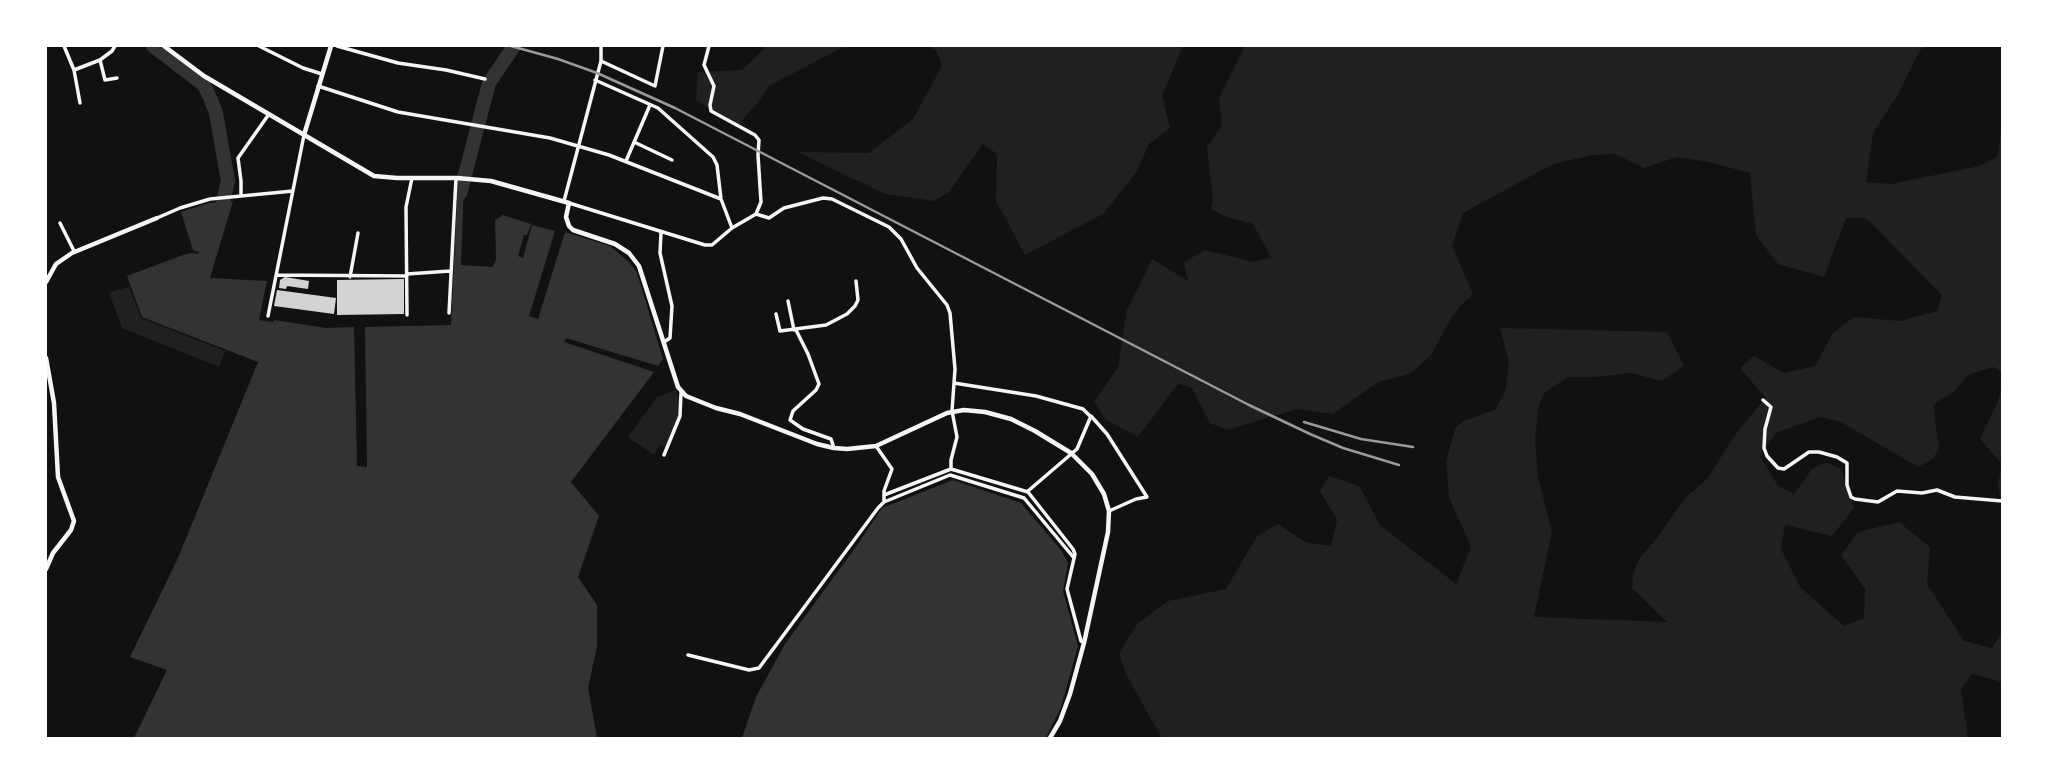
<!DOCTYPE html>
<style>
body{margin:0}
#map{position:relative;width:2048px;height:784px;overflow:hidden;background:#111;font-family:"Titillium Web",sans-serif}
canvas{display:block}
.frame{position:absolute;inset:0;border:47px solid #fff;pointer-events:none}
</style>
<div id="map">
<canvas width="2048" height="784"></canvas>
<div class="frame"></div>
</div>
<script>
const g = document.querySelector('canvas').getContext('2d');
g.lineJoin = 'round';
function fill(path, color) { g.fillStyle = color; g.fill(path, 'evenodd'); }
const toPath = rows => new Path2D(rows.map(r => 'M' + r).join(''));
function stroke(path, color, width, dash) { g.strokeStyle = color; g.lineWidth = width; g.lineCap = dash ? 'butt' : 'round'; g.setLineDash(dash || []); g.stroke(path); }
const green = toPath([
 [767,46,845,46,769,86,756,105,737,126,696,100,698,72,742,70],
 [928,46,1183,46,1162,95,1170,128,1149,144,1136,173,1103,214,1025,255,996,201,997,154,983,144,949,192,934,201,885,194,798,152,869,153,913,119,942,66,936,50],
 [1245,46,1924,46,1919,51,1899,93,1873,133,1866,182,1891,184,1980,166,1998,156,2002,118,2002,373,1994,367,1970,374,1953,392,1933,405,1939,448,1933,459,1918,467,1841,422,1820,417,1776,433,1760,456,1778,486,1794,494,1812,469,1826,462,1841,469,1854,508,1832,536,1785,525,1781,549,1800,587,1844,626,1864,618,1865,589,1841,555,1858,532,1899,522,1930,547,1927,584,1964,641,1992,648,2002,632,2002,682,1972,674,1961,689,1968,738,1159,738,1161,737,1125,672,1119,653,1137,624,1168,601,1226,589,1257,536,1278,524,1305,542,1331,546,1337,520,1320,491,1329,476,1359,486,1380,525,1456,584,1471,547,1449,497,1446,461,1455,429,1463,421,1495,410,1506,389,1509,363,1500,328,1667,332,1684,366,1662,381,1631,373,1596,377,1568,377,1544,393,1539,405,1535,439,1538,477,1552,532,1534,617,1667,622,1632,588,1633,574,1639,559,1657,538,1685,498,1707,479,1737,432,1766,398,1740,368,1754,356,1784,373,1815,366,1833,333,1854,317,1900,321,1937,311,1942,295,1866,218,1846,218,1824,277,1778,264,1756,235,1750,173,1709,162,1677,157,1644,168,1615,154,1593,155,1553,164,1463,213,1452,246,1473,294,1460,306,1450,320,1431,355,1410,374,1378,382,1333,414,1297,409,1227,430,1210,423,1191,387,1178,384,1138,437,1106,420,1094,402,1118,367,1127,310,1152,259,1188,281,1184,262,1205,250,1254,262,1271,257,1253,224,1224,216,1211,209,1213,198,1207,147,1222,125,1219,98],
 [129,287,141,318,225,351,219,367,122,328,109,292],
 [2002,387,2002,508,1998,484,2002,464,1980,439,1997,404],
 [676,390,680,403,678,417,665,447,659,445,654,455,628,437,657,397]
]);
const water = toPath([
 [458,181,464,181,461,265,493,267,496,259,495,220,503,215,531,224,527,235,524,235,518,256,523,258,532,225,555,231,529,316,538,319,565,232,610,246,629,262,637,273,663,359,658,366,566,338,564,342,654,372,571,482,599,516,578,577,597,605,597,646,588,688,597,738,134,738,167,670,130,657,178,558,258,362,142,317,127,276,183,255,191,253,199,254,199,252,193,250,181,212,209,203,233,201,210,278,267,281,259,320,273,322,274,320,326,328,354,327,357,466,367,467,365,327,451,325],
 [953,480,1021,503,1061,550,1068,563,1063,591,1078,646,1061,707,1046,738,742,738,756,697,785,644,858,544,882,508]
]);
const river = toPath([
 [153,46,204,85,211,100,216,113,228,181,220,214],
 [460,194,489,83,514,46]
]);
const building = toPath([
 [285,277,309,281,308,289,287,286,286,289,279,288,280,280],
 [404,279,404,314,337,315,337,280],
 [277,290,336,298,334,314,274,306]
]);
const minor = toPath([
 [64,46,74,70,80,103],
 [259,46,303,68,322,74],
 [337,46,398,63,446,70,485,79],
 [709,46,704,65,714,86,710,105,711,111,755,135,759,140,758,155,761,202,756,214],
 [100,60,105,80,117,78],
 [601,61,655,86,663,46],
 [74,70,100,60,112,51,115,46],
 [595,80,658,108,713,157,717,165,721,199,732,228],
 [318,86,398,112,550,138,609,155,721,199],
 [634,142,672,160],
 [626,161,650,105],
 [241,196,241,181,238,158,269,114],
 [564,201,601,61,601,46],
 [569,203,705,245,712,245,732,228,756,214,769,218,784,208,823,198,832,199,889,227,901,239,917,268,947,305,950,313,955,369,952,411,957,437,951,460,951,469,884,495],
 [157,218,180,208,210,199,293,191],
 [60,223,74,251],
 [661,233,660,253,672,306,670,338,664,342],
 [407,274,450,271],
 [277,275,407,276],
 [350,277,358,233],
 [788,301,794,330],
 [449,313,456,178],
 [776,314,780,331,826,325,847,314,855,306,858,300,856,281],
 [407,315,406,207,412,178],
 [268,316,304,135],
 [796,330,808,354,819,384,816,390,793,411,790,420,803,429,831,439,834,448],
 [954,383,1036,396,1083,409,1090,416],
 [1763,400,1771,407,1765,429,1764,448,1767,456,1778,468,1784,469,1790,465,1809,452,1819,452,1837,457,1847,463,1847,485,1851,497,1855,499,1878,502,1897,491,1922,493,1937,490,1955,497,2002,501],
 [876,446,892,469,884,491,884,502],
 [664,455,680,416,681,393],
 [951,469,1028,492,1073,549,1075,554,1067,589,1081,641,1084,643],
 [1028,491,1077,449,1091,416,1107,434,1147,497,1136,499,1109,511],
 [688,655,749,670,759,668,878,508,884,502,950,475,1024,498,1074,558]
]);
const tertiary = toPath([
 [46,282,56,264,72,253,157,218],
 [46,358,54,403,58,477,74,521,71,530,53,553,46,569]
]);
const secondary = toPath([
 [164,46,204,76,374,176,397,178,457,178,491,181,569,203,566,217,569,226,573,230,615,244,629,253,639,266,678,387,686,396,716,408,740,414,817,444,834,448,847,449,876,446,947,413,964,410,985,412,1011,419,1035,431,1071,453,1092,474,1104,494,1109,511,1108,532,1084,643,1070,694,1060,721,1050,738],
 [304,135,331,46]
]);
const rail = toPath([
 [511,46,558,59,597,73,675,108,1249,405,1310,434,1343,448,1399,465],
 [1304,422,1361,439,1413,447]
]);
fill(green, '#202020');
fill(water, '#333');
stroke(river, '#333', 14);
fill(building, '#d3d3d3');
stroke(minor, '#f5f5f5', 3.5);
stroke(tertiary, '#f5f5f5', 4.5);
stroke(secondary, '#f5f5f5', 4.5);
stroke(rail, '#9a9a9a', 2.5);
</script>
